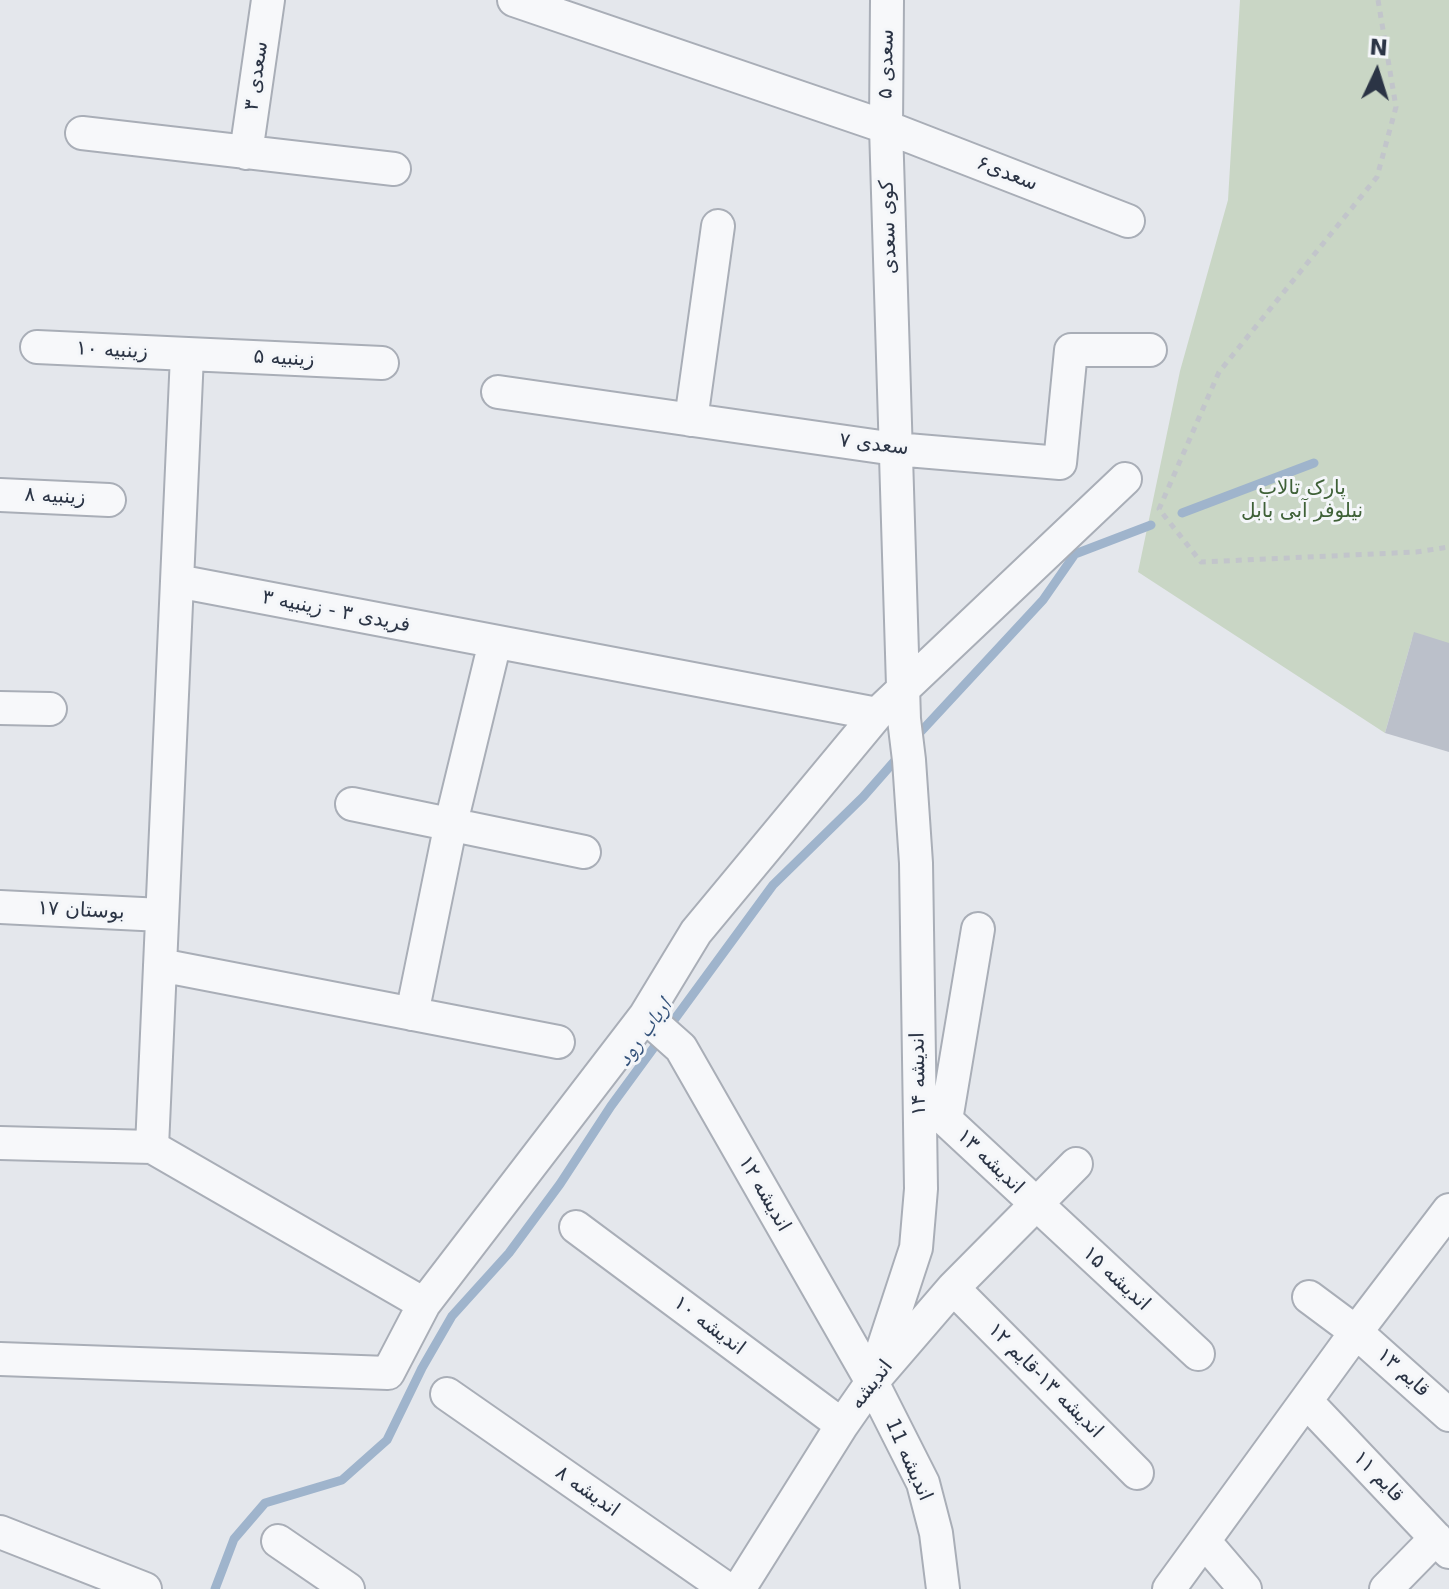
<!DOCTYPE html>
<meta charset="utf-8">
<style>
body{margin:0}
#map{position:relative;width:1449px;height:1589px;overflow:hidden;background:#e4e7ec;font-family:"DejaVu Sans",sans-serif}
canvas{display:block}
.north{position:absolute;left:1337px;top:32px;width:80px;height:80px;-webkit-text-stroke:6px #f4f6f9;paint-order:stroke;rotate:4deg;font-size:22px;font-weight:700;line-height:32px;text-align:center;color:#2b3445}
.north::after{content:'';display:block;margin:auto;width:28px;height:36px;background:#2b3445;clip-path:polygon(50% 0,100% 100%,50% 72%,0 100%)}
</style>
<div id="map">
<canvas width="1449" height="1589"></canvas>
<div class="north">N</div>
</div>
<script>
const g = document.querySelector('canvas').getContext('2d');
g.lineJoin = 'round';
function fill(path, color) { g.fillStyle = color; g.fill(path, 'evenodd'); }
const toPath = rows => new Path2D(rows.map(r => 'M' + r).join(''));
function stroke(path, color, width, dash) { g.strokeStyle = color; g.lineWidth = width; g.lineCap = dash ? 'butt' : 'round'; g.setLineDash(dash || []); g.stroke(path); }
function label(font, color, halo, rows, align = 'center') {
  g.font = font + ' "DejaVu Sans","Noto Naskh Arabic",sans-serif'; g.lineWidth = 6; g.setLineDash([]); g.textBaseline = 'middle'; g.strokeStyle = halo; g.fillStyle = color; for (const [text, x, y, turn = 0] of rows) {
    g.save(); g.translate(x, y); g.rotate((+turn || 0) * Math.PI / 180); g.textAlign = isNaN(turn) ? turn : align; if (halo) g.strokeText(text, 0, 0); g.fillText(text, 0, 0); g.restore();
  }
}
const green = toPath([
 [1240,0,1449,0,1449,645,1412,639,1385,733,1138,572,1180,371,1228,200]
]);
const stream = toPath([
 [1182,513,1314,463],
 [914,739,1043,600,1075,554,1151,525],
 [215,1589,234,1539,265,1503,342,1480,387,1440,422,1368,452,1316,509,1253,560,1184,611,1106,773,885,863,797,899,756]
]);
const building = toPath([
 [1414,632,1449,643,1449,752,1385,733]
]);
const path = toPath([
 [1378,0,1396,107,1377,177,1219,372,1159,509,1201,562,1416,552,1449,547]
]);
const minor = toPath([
 [514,0,886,127,1128,221],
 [82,133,394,169],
 [246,153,268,0],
 [37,347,382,363],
 [498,392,895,449,1060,463,1071,350,1150,350],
 [691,420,718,226],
 [0,495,109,500],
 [177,581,877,714],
 [0,708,50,709],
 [352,804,584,852],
 [0,907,162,915],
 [978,929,946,1120,1198,1354],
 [160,965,558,1042],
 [412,1014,451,823,495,642],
 [645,1016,681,1048,872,1382,923,1483,936,1533,943,1589],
 [0,1143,152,1147,424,1304],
 [152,1147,187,355],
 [576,1227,842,1425],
 [953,1288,1137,1473],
 [1309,1297,1356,1332,1449,1415],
 [0,1359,388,1373,424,1304,645,1016,696,932,877,714,1125,479],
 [872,1382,916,1248,921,1189,916,863,909,760,904,719,886,127,887,0],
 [447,1394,727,1589],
 [1306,1401,1449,1552],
 [0,1532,145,1589],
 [278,1541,348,1589],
 [1204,1541,1245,1589],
 [739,1589,842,1425,872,1382,953,1288,1076,1164],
 [1169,1589,1356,1332,1449,1210],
 [1386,1589,1436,1538]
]);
const streetNames = [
 ["سعدی ۵",887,64,-89],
 ["سعدی ۳",257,76,-82],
 ["سعدی۶",1007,174,21],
 ["کوی سعدی",889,227,-92],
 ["زینبیه ۱۰",112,351,3],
 ["زینبیه ۵",284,359,3],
 ["سعدی ۷",874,445,7],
 ["زینبیه ۸",55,497,3],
 ["فریدی ۳ - زینبیه ۳",336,612,11],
 ["بوستان ۱۷",81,911,3],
 ["اندیشه ۱۴",919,1074,-91],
 ["اندیشه ۱۳",990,1162,44],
 ["اندیشه ۱۲",764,1194,60],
 ["اندیشه ۱۵",1116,1279,43],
 ["اندیشه ۱۰",709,1326,37],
 ["قایم ۱۳",1403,1373,42],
 ["اندیشه ۱۳-قایم ۱۲",1045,1381,45],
 ["اندیشه",872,1385,-52],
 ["اندیشه 11",908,1460,66],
 ["قایم ۱۱",1378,1477,46],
 ["اندیشه ۸",587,1492,35]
];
const parkNames = [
 ["پارک تالاب",1302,489],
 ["نیلوفر آبی بابل",1302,512]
];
const waterNames = [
 ["ارباب رود",645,1033,-54]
];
fill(green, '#c9d6c5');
stroke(stream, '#9fb4cc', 9);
fill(building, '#bbc0ca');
stroke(minor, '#a9aeb7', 36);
stroke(path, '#c2c5cb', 5, [6, 6]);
stroke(minor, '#f7f8fa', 32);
label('20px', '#2b3445', '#f4f6f9', streetNames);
label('20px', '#3f6138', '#f4f6f9', parkNames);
label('italic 22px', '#34527a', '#f4f6f9', waterNames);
</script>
